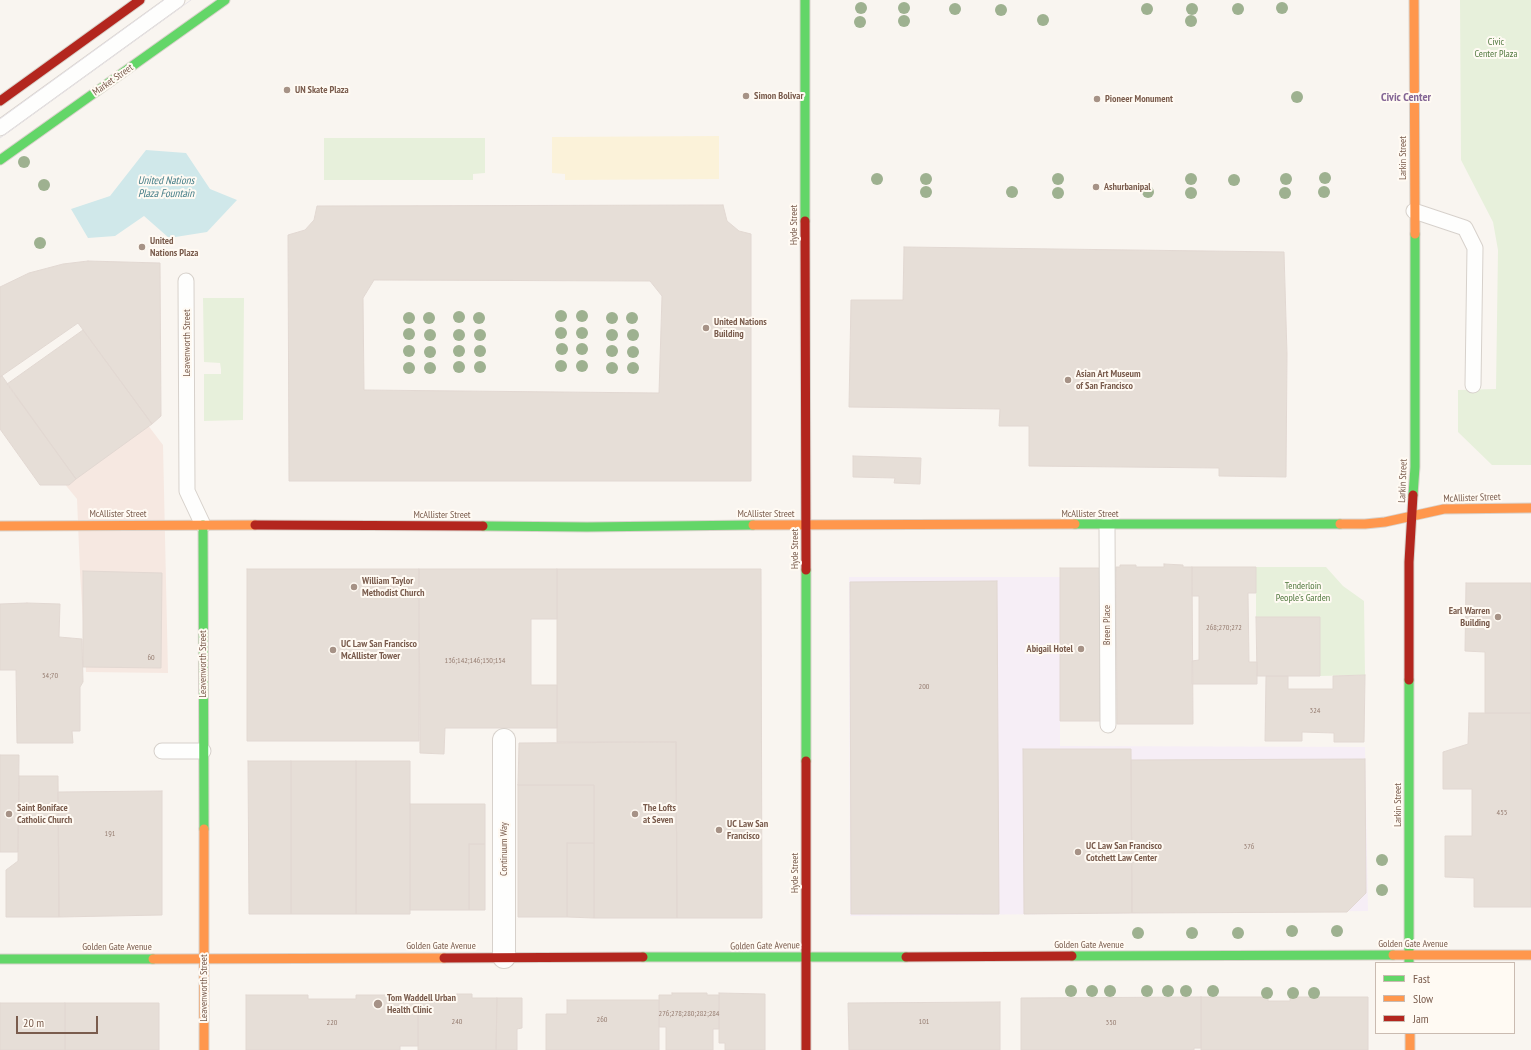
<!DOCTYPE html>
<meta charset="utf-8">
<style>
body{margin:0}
#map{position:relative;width:1531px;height:1050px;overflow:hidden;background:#f9f5f0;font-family:"PT Sans Narrow",sans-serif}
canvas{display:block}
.legend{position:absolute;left:1375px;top:962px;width:140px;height:72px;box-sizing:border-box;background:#fffaf3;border:1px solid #cabbb1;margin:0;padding:5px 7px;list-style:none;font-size:12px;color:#7a5c4d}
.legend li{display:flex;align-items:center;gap:8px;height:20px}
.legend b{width:20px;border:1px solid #cabbb1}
.scale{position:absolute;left:16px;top:1016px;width:82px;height:18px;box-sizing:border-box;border:2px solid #7a5c4d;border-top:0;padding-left:5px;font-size:12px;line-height:14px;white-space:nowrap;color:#7a5c4d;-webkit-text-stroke:3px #fffaf3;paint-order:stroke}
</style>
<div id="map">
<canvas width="1531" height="1050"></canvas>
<ul class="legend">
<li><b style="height:5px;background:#63d668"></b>Fast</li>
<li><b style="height:5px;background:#ff974d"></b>Slow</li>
<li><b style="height:5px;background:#b3261e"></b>Jam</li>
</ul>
<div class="scale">20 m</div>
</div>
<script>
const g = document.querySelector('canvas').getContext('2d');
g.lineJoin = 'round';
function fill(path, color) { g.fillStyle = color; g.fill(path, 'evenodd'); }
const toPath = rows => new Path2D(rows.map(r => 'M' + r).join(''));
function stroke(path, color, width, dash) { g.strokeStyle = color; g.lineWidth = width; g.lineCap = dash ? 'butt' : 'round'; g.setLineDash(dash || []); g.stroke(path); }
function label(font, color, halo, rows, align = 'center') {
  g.font = font + ' "PT Sans Narrow",sans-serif'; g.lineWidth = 4; g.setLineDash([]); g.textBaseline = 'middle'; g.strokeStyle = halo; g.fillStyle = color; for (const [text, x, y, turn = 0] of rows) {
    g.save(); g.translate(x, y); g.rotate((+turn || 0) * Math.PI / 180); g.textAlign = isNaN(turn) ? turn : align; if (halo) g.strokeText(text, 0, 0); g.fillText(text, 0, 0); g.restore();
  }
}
const commercial = toPath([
 [86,344,163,445,168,673,86,672,80,572,77,499,0,405]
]);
const education = toPath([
 [849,577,1060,577,1060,746,1365,747,1368,911,850,916]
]);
const green = toPath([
 [1460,0,1531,0,1531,465,1492,465,1458,432,1458,390,1496,389,1498,250,1493,222,1461,160],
 [324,138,485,138,485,173,473,174,473,180,324,180],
 [203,298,244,298,243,420,204,421,204,374,221,374,221,369,220,363,204,362],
 [1256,567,1326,567,1343,586,1364,601,1365,675,1320,676,1320,617,1256,617]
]);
const sand = toPath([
 [719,136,719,179,565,180,565,174,552,173,552,137]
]);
const water = toPath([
 [146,150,186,153,210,189,237,200,207,232,169,238,144,216,115,236,88,238,71,209,110,196]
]);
const building = toPath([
 [723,205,727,221,739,231,751,234,751,481,289,481,288,235,305,230,314,220,317,206,723,205],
 [374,280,650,281,662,296,659,393,364,390,363,298,374,280],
 [904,247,1284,252,1287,354,1286,477,1219,476,1219,468,1029,466,1029,426,999,426,1000,409,849,407,851,300,903,300,904,247],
 [88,261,160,263,161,416,152,424,78,323,0,377,0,287,29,273,63,264,88,261],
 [83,330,152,424,76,479,7,384,83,330],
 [2,376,76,479,69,485,40,485,0,429,0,377,2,376],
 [853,456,921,458,920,484,894,483,895,478,853,477,853,456],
 [1164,564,1183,565,1183,567,1192,567,1193,724,1117,724,1116,567,1120,567,1120,565,1136,565,1136,567,1164,567,1164,564],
 [1192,567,1256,567,1256,593,1248,593,1249,662,1257,662,1257,684,1192,684,1192,661,1199,660,1199,596,1192,596,1192,567],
 [1060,568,1101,568,1101,721,1060,721,1060,568],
 [247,569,419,569,419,741,247,741,247,569],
 [419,569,557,569,557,619,531,619,531,685,557,685,557,728,445,728,444,754,420,753,419,569],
 [557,569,761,569,762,918,677,918,676,742,557,742,557,569],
 [83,571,162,573,161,668,83,667,83,571],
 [997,581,999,914,851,914,850,582,997,581],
 [1466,583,1531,583,1531,713,1485,713,1485,652,1465,651,1466,583],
 [27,603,60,604,59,637,82,639,83,682,80,687,80,731,72,731,73,743,17,743,16,670,0,670,0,604,27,603],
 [1256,617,1320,617,1320,676,1257,676,1256,617],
 [1365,675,1364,742,1334,742,1334,733,1302,732,1302,741,1265,741,1266,676,1288,676,1288,689,1333,689,1333,676,1365,675],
 [1469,713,1531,713,1531,907,1474,907,1474,878,1445,877,1445,836,1472,836,1472,789,1443,789,1443,752,1468,744,1469,713],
 [676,742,677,918,594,918,594,785,518,785,519,743,676,742],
 [1023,749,1131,749,1132,913,1024,914,1023,749],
 [0,755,19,755,18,852,0,852,0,755],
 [1365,759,1366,893,1347,912,1132,913,1131,760,1365,759],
 [248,761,291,761,291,914,249,914,248,761],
 [291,761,356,761,356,914,291,914,291,761],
 [356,761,410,761,410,914,356,914,356,761],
 [19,776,58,776,59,917,6,917,6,870,18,861,19,776],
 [518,785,594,785,594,843,567,843,567,917,518,917,518,785],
 [162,791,162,915,59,917,58,792,162,791],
 [410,804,485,804,485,844,469,844,469,910,410,910,410,804],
 [567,843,594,843,594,918,567,917,567,843],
 [469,844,485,844,485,910,469,910,469,844],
 [672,993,707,993,707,995,719,995,719,1029,713,1029,713,1050,666,1050,666,1027,659,1027,659,995,672,995,672,993],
 [719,993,765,994,765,1050,725,1050,725,1043,719,1043,719,993],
 [457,994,472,994,472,998,497,998,496,1050,418,1050,418,997,457,998,457,994],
 [246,995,308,995,308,999,356,999,356,995,418,995,418,1046,400,1046,400,1050,246,1050,246,995],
 [1201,997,1268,997,1268,1001,1290,1001,1290,997,1368,997,1368,1050,1201,1050,1201,997],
 [1201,997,1201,1048,1194,1048,1194,1050,1021,1050,1021,998,1201,997],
 [497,998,522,998,522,1028,517,1029,517,1050,496,1050,497,998],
 [567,1000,659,1000,659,1050,546,1050,546,1014,567,1014,567,1000],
 [1000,1002,1000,1050,849,1050,848,1003,1000,1002],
 [0,1003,65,1003,65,1050,0,1050,0,1003],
 [65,1003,159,1003,159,1050,65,1050,65,1003]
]);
const lane = toPath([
 [0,128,177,0],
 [1414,211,1465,228,1475,248,1473,385],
 [186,281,187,491,203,525],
 [1107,525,1108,725],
 [162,751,203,751]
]);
const street = toPath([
 [504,957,504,740]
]);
const fast = toPath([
 [805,0,805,221],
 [0,160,225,0],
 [1413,495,1415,467,1415,234],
 [1075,524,1340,524],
 [203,525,204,829],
 [483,526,587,527,753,525],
 [806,570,806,761],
 [1409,680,1409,963],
 [1072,956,1393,955],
 [643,957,906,957],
 [0,959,153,959]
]);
const slow = toPath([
 [1414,0,1415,234],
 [1340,524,1365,524,1385,522,1444,509,1531,508],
 [753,525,1075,524],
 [0,526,255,525],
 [204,829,204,1050],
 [1393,955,1531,955],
 [153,959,444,958],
 [1410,1033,1410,1050]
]);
const jam = toPath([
 [0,101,140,0],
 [805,221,806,570],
 [255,525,483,526],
 [1409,680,1409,562,1413,495],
 [806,761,806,1050],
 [906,957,1072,956],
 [444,958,643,957]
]);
const tram = toPath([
 [0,119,164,0],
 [0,138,191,0]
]);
const trees = [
 [861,8],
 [904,8],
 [1282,8],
 [955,9],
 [1147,9],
 [1192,9],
 [1238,9],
 [1001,10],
 [1043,20],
 [904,21],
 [1191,21],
 [860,22],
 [1297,97],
 [24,162],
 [1325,178],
 [877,179],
 [926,179],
 [1058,179],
 [1191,179],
 [1286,179],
 [1234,180],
 [44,185],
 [926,192],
 [1012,192],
 [1148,192],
 [1324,192],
 [1058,193],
 [1191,193],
 [1285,193],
 [40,243],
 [561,316],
 [582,316],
 [459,317],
 [409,318],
 [429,318],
 [479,318],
 [612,318],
 [632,318],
 [561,333],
 [582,333],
 [409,334],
 [430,335],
 [459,335],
 [480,335],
 [612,335],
 [633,335],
 [562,349],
 [582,349],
 [409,351],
 [459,351],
 [480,351],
 [612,351],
 [430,352],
 [633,352],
 [561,366],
 [582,366],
 [459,367],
 [480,367],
 [409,368],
 [430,368],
 [612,368],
 [633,368],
 [1382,860],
 [1382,890],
 [1292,931],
 [1337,931],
 [1138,933],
 [1192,933],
 [1238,933],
 [1071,991],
 [1092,991],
 [1110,991],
 [1147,991],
 [1168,991],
 [1186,991],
 [1213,991],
 [1267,993],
 [1293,993],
 [1314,993]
];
const markers = [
 [287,90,4,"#a69286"],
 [746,96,4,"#a69286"],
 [1097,99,4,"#a69286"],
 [1096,187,4,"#a69286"],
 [142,247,4,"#a69286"],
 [706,328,4,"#a69286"],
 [1068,380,4,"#a69286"],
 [354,587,4,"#a69286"],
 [1498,617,4,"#a69286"],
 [1081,649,4,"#a69286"],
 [333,650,4,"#a69286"],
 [9,814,4,"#a69286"],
 [635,814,4,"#a69286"],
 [719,830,4,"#a69286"],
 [1078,852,4,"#a69286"],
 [378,1004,5,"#a69286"]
];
const numberNames = [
 ["268;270;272",1224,628],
 ["60",151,658],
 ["136;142;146;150;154",475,661],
 ["54;70",50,676],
 ["200",924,687],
 ["324",1315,711],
 ["455",1502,813],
 ["191",110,834],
 ["376",1249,847],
 ["276;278;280;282;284",689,1014],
 ["260",602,1020],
 ["240",457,1022],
 ["101",924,1022],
 ["220",332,1023],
 ["350",1111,1023]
];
const parkNames = [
 ["Civic",1496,42],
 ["Center Plaza",1496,54],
 ["Tenderloin",1303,586],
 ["People’s Garden",1303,598]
];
const streetNames = [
 ["Market Street",113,80,-35],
 ["Larkin Street",1403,158,-90],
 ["Hyde Street",794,225,-90],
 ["Leavenworth Street",187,343,-90],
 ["Larkin Street",1403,481,-88],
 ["McAllister Street",1472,498,-2],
 ["McAllister Street",118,514],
 ["McAllister Street",766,514],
 ["McAllister Street",1090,514],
 ["McAllister Street",442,515],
 ["Hyde Street",795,549,-90],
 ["Breen Place",1107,625,-90],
 ["Leavenworth Street",203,664,-90],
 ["Larkin Street",1398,805,-90],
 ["Continuum Way",504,849,-90],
 ["Hyde Street",795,873,-90],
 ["Golden Gate Avenue",1413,944],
 ["Golden Gate Avenue",1089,945],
 ["Golden Gate Avenue",441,946],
 ["Golden Gate Avenue",765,946,-1],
 ["Golden Gate Avenue",117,947],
 ["Leavenworth Street",204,988,-90]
];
const poiNames = [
 ["UN Skate Plaza",295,90],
 ["Simon Bolivar",754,96],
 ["Pioneer Monument",1105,99],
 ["Ashurbanipal",1104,187],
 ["United",150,241],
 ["Nations Plaza",150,253],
 ["United Nations",714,322],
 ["Building",714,334],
 ["Asian Art Museum",1076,374],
 ["of San Francisco",1076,386],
 ["William Taylor",362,581],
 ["Methodist Church",362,593],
 ["Earl Warren",1490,611,"right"],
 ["Building",1490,623,"right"],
 ["UC Law San Francisco",341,644],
 ["McAllister Tower",341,656],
 ["Abigail Hotel",1073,649,"right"],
 ["Saint Boniface",17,808],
 ["Catholic Church",17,820],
 ["The Lofts",643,808],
 ["at Seven",643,820],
 ["UC Law San",727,824],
 ["Francisco",727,836],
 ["UC Law San Francisco",1086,846],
 ["Cotchett Law Center",1086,858],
 ["Tom Waddell Urban",387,998],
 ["Health Clinic",387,1010]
];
const waterNames = [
 ["United Nations",166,181],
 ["Plaza Fountain",166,194]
];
const quarterNames = [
 ["Civic Center",1406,98]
];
fill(commercial, '#f6e8e1');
fill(education, '#f6eef6');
fill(green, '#e7f0db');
fill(sand, '#fbf2d9');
fill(water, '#d0e8ea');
fill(building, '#e6ded7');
stroke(building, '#e2d8d2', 1);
stroke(lane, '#d7d1cb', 17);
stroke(street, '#d7d1cb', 24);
stroke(fast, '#d9d2cb', 11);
stroke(slow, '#d9d2cb', 11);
stroke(jam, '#d9d2cb', 11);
stroke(lane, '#fefefd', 15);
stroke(street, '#fefefd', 22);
stroke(fast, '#63d668', 9);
stroke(slow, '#ff974d', 9);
stroke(jam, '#b3261e', 9);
stroke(tram, '#e6e3e7', 1);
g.fillStyle = '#9eb190';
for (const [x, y] of trees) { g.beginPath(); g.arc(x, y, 6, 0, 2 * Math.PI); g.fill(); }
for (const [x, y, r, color] of markers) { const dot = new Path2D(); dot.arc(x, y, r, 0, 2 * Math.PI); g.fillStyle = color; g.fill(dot); stroke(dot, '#fffaf3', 1.5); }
label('8px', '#977e72', null, numberNames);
label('10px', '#537a41', '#fffaf3', parkNames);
label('10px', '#7a5c4d', '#fffaf3', streetNames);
label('bold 10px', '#7a5c4d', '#fffaf3', poiNames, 'left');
label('italic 11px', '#437c86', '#fffaf3', waterNames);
label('bold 12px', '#846695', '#fffaf3', quarterNames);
</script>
